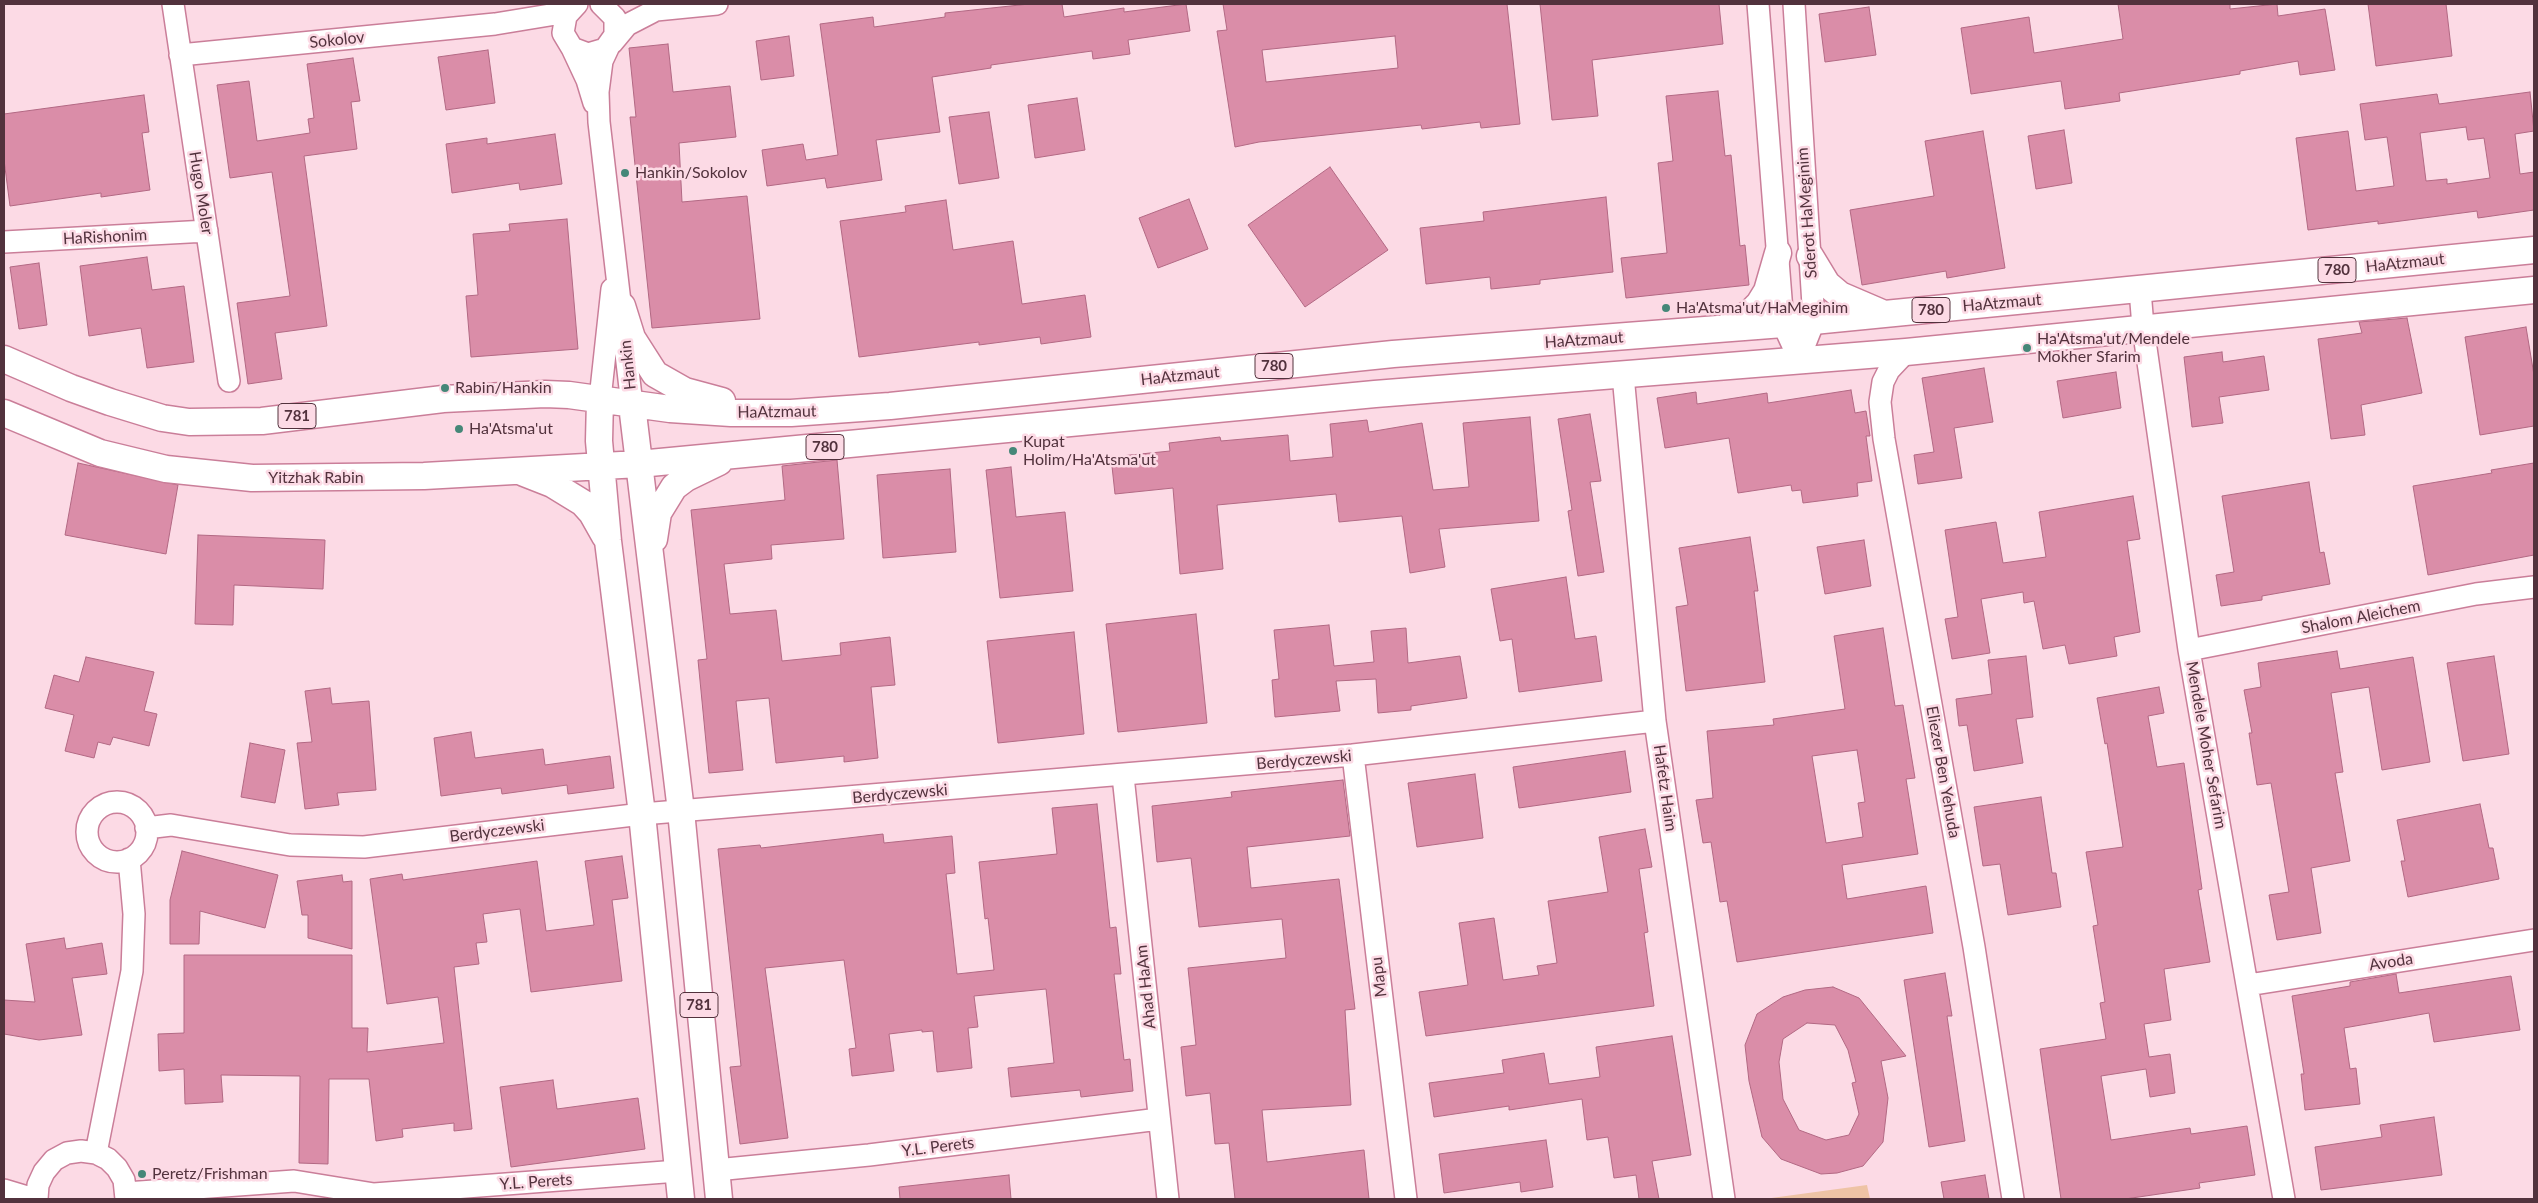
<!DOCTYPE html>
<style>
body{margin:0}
#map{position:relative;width:2538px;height:1203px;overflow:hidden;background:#fcdae5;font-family:Lato,sans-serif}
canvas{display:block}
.frame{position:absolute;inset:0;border:5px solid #52323d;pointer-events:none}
</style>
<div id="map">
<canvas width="2538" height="1203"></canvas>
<div class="frame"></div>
</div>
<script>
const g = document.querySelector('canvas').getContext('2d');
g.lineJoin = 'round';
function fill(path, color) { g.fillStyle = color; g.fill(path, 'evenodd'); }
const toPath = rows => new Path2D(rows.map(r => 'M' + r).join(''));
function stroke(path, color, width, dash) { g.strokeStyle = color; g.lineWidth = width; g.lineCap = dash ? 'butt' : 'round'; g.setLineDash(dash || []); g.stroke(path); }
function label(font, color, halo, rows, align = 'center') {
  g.font = font + ' Lato,sans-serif'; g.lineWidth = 5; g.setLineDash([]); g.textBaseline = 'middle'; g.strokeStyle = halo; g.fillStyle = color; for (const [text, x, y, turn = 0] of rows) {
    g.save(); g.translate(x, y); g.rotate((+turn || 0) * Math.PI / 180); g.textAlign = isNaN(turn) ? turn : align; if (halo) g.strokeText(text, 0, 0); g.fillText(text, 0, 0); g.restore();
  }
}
const green = toPath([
 [1867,1185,1870,1199,1764,1199]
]);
const building = toPath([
 [1029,4,1062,4,1064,17,1124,8,1124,12,1186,4,1190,31,1128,40,1130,54,1093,59,1092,51,991,65,991,68,932,77,940,132,876,140,882,180,827,188,825,178,767,186,762,150,803,144,806,160,838,155,820,24,873,17,874,27,945,17,945,13,1029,4],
 [1223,4,1507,4,1520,124,1481,128,1480,122,1422,129,1421,125,1259,142,1235,147,1217,31,1227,30,1223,4],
 [1395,36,1398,68,1266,82,1262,50,1395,36],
 [1540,4,1719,4,1723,44,1592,60,1598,116,1552,120,1540,4],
 [2118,4,2230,4,2230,9,2277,4,2278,16,2325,9,2335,70,2300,75,2298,61,2240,71,2240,74,2119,93,2120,101,2065,109,2061,81,1971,94,1961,28,2029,17,2034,53,2123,39,2118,4],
 [2368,4,2446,4,2452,56,2376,66,2368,4],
 [1869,7,1876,55,1825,62,1819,14,1869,7],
 [789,36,794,76,761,80,756,41,789,36],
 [668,44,673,92,730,86,736,137,679,143,682,202,747,196,760,319,652,328,630,117,636,117,629,48,668,44],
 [488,50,495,103,446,110,438,57,488,50],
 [353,58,360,101,351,102,357,149,304,156,327,326,275,333,282,379,248,384,237,303,290,296,272,172,230,178,217,85,249,81,257,141,310,133,308,119,314,118,307,64,353,58],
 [1718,91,1725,156,1731,155,1740,246,1745,245,1749,285,1626,298,1621,258,1667,253,1658,163,1673,161,1666,96,1718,91],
 [2530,92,2534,131,2515,134,2520,174,2534,172,2534,210,2478,218,2477,211,2378,224,2378,221,2308,230,2296,138,2348,131,2356,191,2394,186,2387,137,2365,140,2360,104,2437,94,2439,104,2530,92],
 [2466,127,2468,140,2484,138,2490,178,2447,184,2447,179,2426,181,2420,133,2466,127],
 [144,95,149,132,142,133,150,190,101,197,101,193,10,206,4,160,4,114,144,95],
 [1077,98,1085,150,1035,158,1028,105,1077,98],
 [989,112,999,178,959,184,949,117,989,112],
 [2064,130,2072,183,2036,189,2028,136,2064,130],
 [1983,131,2005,268,1947,278,1946,271,1862,285,1850,210,1934,196,1925,141,1983,131],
 [555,134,562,184,520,190,519,183,452,193,446,144,487,138,487,144,555,134],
 [1330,167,1388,250,1305,307,1248,225,1330,167],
 [1606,197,1613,272,1540,280,1540,284,1491,289,1490,277,1426,284,1420,228,1484,221,1483,212,1606,197],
 [1189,199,1208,249,1158,268,1139,218,1189,199],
 [946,200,953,250,1013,241,1022,304,1085,295,1091,337,1041,344,1040,337,979,345,979,342,859,357,840,221,906,212,905,206,946,200],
 [567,219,578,349,471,357,466,296,478,295,473,234,510,231,509,224,567,219],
 [147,257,152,290,184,286,194,362,147,368,141,328,89,336,80,266,147,257],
 [39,263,47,325,19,329,10,267,39,263],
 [2407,318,2422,393,2361,405,2365,435,2331,439,2318,339,2362,333,2359,322,2407,318],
 [2526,327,2534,375,2534,426,2480,435,2465,337,2526,327],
 [2222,352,2223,362,2264,356,2269,390,2219,397,2223,423,2192,427,2184,357,2222,352],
 [1984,368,1993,422,1954,428,1962,478,1918,484,1914,455,1934,452,1922,378,1984,368],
 [2116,372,2121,408,2063,418,2057,381,2116,372],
 [1851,390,1855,413,1866,411,1870,436,1866,436,1872,481,1857,483,1858,496,1803,503,1801,490,1792,491,1791,485,1738,493,1729,438,1665,448,1657,398,1696,392,1697,404,1767,393,1768,403,1851,390],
 [1590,414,1601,481,1590,482,1604,572,1578,576,1568,511,1572,510,1558,419,1590,414],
 [1530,417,1539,521,1439,529,1445,567,1410,573,1402,516,1339,522,1336,494,1217,505,1223,569,1180,574,1173,488,1115,494,1111,457,1170,451,1169,443,1220,437,1221,441,1288,435,1290,461,1333,457,1330,424,1367,420,1369,432,1422,423,1433,490,1469,487,1463,423,1530,417],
 [837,460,844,539,771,545,772,559,724,564,730,614,776,610,782,661,841,655,840,643,890,637,895,685,871,687,878,758,844,762,844,756,776,763,769,698,736,701,743,770,709,773,698,660,707,659,691,510,785,500,782,466,837,460],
 [78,463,178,485,166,554,65,535,78,463],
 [2534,463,2534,555,2428,575,2413,486,2492,473,2491,470,2534,463],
 [1011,467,1016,517,1065,512,1073,591,1000,598,986,470,1011,467],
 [950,469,956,552,883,558,877,475,950,469],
 [2309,482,2320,553,2324,552,2330,584,2262,596,2262,600,2221,606,2216,575,2234,572,2222,496,2309,482],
 [2133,496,2140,539,2127,541,2140,632,2114,637,2117,656,2069,664,2065,645,2043,649,2034,601,2024,603,2023,592,1981,599,1990,653,1952,659,1945,619,1958,617,1945,530,1996,522,2003,563,2046,557,2039,512,2133,496],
 [198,535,325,540,323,589,234,585,233,625,195,624,198,535],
 [1750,537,1758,591,1754,591,1765,682,1686,691,1676,607,1688,605,1679,548,1750,537],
 [1864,540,1871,586,1825,594,1817,547,1864,540],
 [1566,577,1575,639,1596,636,1602,681,1519,692,1512,639,1500,641,1491,589,1566,577],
 [1196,614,1207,723,1118,732,1106,624,1196,614],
 [1329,625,1334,666,1374,662,1371,631,1406,628,1408,663,1460,656,1467,698,1411,706,1411,710,1378,713,1376,679,1336,681,1340,711,1275,717,1272,680,1279,679,1274,630,1329,625],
 [1883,628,1895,706,1903,705,1915,778,1906,779,1918,854,1842,865,1847,899,1926,886,1933,933,1737,962,1727,901,1720,902,1711,842,1703,843,1696,800,1713,798,1707,731,1774,725,1773,719,1845,709,1834,636,1883,628],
 [1857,750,1865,802,1858,803,1863,837,1826,843,1812,756,1857,750],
 [1074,632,1084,734,998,743,987,641,1074,632],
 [2337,651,2340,669,2413,657,2430,762,2382,770,2369,687,2331,693,2343,772,2335,773,2350,861,2311,868,2321,933,2277,940,2269,895,2289,892,2271,783,2257,785,2249,733,2252,733,2244,690,2261,687,2258,663,2337,651],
 [2026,656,2033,717,2016,719,2023,763,1974,771,1967,725,1959,726,1956,699,1992,694,1988,660,2026,656],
 [2494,656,2509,754,2463,761,2447,663,2494,656],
 [86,657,154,672,144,711,157,714,149,746,113,737,110,745,98,742,94,758,65,751,74,715,45,708,54,675,79,682,86,657],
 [2159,687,2164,713,2148,716,2157,767,2184,763,2202,889,2198,890,2210,962,2164,969,2171,1020,2144,1024,2149,1057,2170,1054,2175,1093,2150,1097,2146,1069,2101,1076,2111,1140,2190,1128,2191,1134,2247,1126,2255,1175,2199,1183,2200,1188,2125,1199,2061,1199,2040,1049,2106,1039,2100,1003,2105,1002,2093,926,2098,925,2086,852,2123,847,2107,743,2105,744,2097,698,2159,687],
 [330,688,332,704,369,701,376,790,337,793,339,805,305,809,297,743,312,742,305,691,330,688],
 [471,732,475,758,543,749,545,765,610,756,614,788,568,794,567,785,502,794,501,788,441,796,434,738,471,732],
 [250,743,285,750,275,803,241,797,250,743],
 [1625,751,1631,792,1519,808,1513,767,1625,751],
 [1475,774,1483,838,1417,847,1408,783,1475,774],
 [1343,780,1350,836,1247,847,1251,888,1339,879,1355,1009,1345,1010,1351,1105,1262,1110,1267,1162,1364,1150,1369,1199,1235,1199,1229,1143,1215,1144,1210,1093,1186,1096,1181,1047,1196,1045,1188,968,1286,958,1282,919,1199,927,1191,858,1157,862,1152,806,1232,797,1231,792,1343,780],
 [2041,797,2052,873,2056,873,2061,907,2008,915,2000,864,1983,866,1974,807,2041,797],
 [1097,804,1110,928,1116,927,1121,974,1114,974,1124,1060,1130,1059,1133,1091,1081,1097,1080,1090,1011,1097,1008,1068,1054,1063,1046,989,974,996,978,1027,968,1028,972,1068,937,1072,933,1031,922,1032,922,1030,889,1034,894,1071,852,1076,849,1049,856,1048,844,960,765,968,788,1138,740,1144,730,1067,741,1066,718,849,760,845,761,848,883,834,884,843,952,836,955,873,946,874,957,974,994,970,988,918,985,919,979,862,1057,854,1052,808,1097,804],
 [2480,804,2489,848,2493,848,2499,879,2408,897,2401,861,2405,861,2397,820,2480,804],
 [1645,829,1652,867,1639,869,1648,932,1644,933,1654,1006,1426,1036,1419,992,1468,985,1459,923,1494,918,1503,980,1539,975,1537,966,1557,963,1548,901,1608,892,1599,837,1645,829],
 [182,851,278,875,265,928,200,911,199,944,170,944,170,900,182,851],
 [622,856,628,898,612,900,622,981,531,992,520,909,483,914,487,942,476,943,479,964,454,967,472,1129,454,1131,454,1123,402,1129,403,1137,376,1141,369,1079,329,1079,328,1164,299,1163,300,1076,221,1075,223,1102,185,1104,184,1069,159,1071,158,1034,184,1033,184,955,352,955,352,1028,368,1028,367,1052,444,1043,438,997,387,1004,370,879,402,874,403,880,537,861,546,931,594,925,585,861,622,856],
 [342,875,343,882,352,881,352,949,308,938,308,915,302,915,297,881,342,875],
 [64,938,66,949,102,943,107,974,72,978,82,1035,39,1040,4,1034,4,1000,35,1002,26,944,64,938],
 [1945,973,1952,1016,1947,1016,1965,1141,1929,1147,1904,980,1945,973],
 [2396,974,2399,993,2511,976,2520,1030,2434,1042,2429,1013,2344,1028,2350,1069,2356,1068,2360,1104,2305,1110,2301,1074,2304,1074,2292,996,2350,986,2350,982,2396,974],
 [1833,987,1859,998,1906,1056,1881,1061,1888,1098,1883,1142,1863,1166,1837,1173,1821,1174,1781,1159,1762,1137,1749,1081,1745,1045,1757,1014,1783,997,1805,990,1833,987],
 [1807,1023,1835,1025,1848,1050,1856,1082,1852,1083,1859,1114,1849,1135,1826,1140,1799,1130,1783,1099,1779,1062,1783,1039,1807,1023],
 [1672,1036,1691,1155,1652,1161,1659,1199,1639,1199,1636,1175,1614,1178,1608,1137,1587,1140,1582,1099,1509,1110,1509,1106,1434,1117,1429,1083,1504,1073,1502,1060,1544,1053,1549,1084,1600,1077,1596,1047,1672,1036],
 [553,1080,557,1109,638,1098,645,1149,511,1167,500,1087,553,1080],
 [2434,1117,2442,1175,2321,1190,2315,1147,2382,1137,2380,1125,2434,1117],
 [1546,1140,1553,1187,1521,1192,1520,1182,1444,1193,1439,1154,1546,1140],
 [1009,1175,1011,1199,900,1199,899,1187,1009,1175],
 [1985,1175,1989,1199,1944,1199,1941,1182,1985,1175]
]);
const minor = toPath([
 [173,4,229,381],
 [577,4,566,16,563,33,572,48,588,54,605,49,615,35,615,18,601,4],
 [1758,4,1783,324,1799,359],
 [1794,4,1814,321,1799,359],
 [612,43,627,25,656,10,717,4],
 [609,46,602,61,598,92,599,122,632,405],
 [572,48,587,80,594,103],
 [180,55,495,24,568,12],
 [4,242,207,231],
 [2140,290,2143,327,2189,650,2284,1199],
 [1906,352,1889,370,1883,382,1880,402,1884,439,1974,947,2013,1199],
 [1623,375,1655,721,1724,1199],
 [600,399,612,289],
 [2189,650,2476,594,2534,587],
 [1353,755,1406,1199],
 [1123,776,1168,1199],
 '87 832a30 30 0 1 1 60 0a30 30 0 1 1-60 0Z',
 [146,828,171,825,290,845,364,847,642,814,1353,755,1655,721],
 [2248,985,2534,940],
 [96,1153,132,971,134,914,129,859],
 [716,1170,869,1155,1159,1119],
 [4,1190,34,1199],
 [126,1193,294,1181,374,1194,678,1171],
 [37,1199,38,1185,44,1172,54,1160,67,1153,81,1151,96,1153,108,1159,117,1168,124,1180,126,1199]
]);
const major = toPath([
 [1810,256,1827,284,1840,295,1882,313],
 [622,306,632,338,655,374,685,391,722,401],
 [1725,328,1750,313,1759,304,1767,291,1778,253],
 [4,359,71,388,110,402,162,418,189,422,262,421,443,399,545,394,569,395,670,409,731,413,791,413,890,406,1393,354,1783,324,2534,250],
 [600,399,599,441,608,541,642,814,681,1199],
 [632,405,681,811,719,1199],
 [4,413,100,453,166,469,252,478,424,476,639,464,1375,394,1906,352,2534,290],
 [524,473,552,484,583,503,592,513,605,536],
 [654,539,658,513,674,487,686,478,719,462]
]);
const markers = [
 [625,173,5,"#458778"],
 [1666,308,5,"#458778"],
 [2027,348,5,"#458778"],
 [445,388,5,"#458778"],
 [459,429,5,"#458778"],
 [1013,451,5,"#458778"],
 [142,1174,5,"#458778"]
];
const shields = [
 [2337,270,38],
 [1931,310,38],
 [1274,366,38],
 [297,416,38],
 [825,447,38],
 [699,1005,38]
];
const shieldNames = [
 ["780",2337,270],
 ["780",1931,310],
 ["780",1274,366],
 ["781",297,416],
 ["780",825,447],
 ["781",699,1005]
];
const streetNames = [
 ["Sokolov",337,40,-6],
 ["Hugo Moler",201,193,81],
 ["Sderot HaMeginim",1807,213,-94],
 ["HaRishonim",105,237,-3],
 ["HaAtzmaut",2405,263,-6],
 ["HaAtzmaut",2002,303,-5],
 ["HaAtzmaut",1584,340,-4],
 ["Hankin",628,365,-96],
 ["HaAtzmaut",1180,376,-6],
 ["HaAtzmaut",777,412,-1],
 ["Yitzhak Rabin",316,478],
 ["Shalom Aleichem",2361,617,-11],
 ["Mendele Moher Sefarim",2206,745,80],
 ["Berdyczewski",1304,760,-5],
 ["Eliezer Ben Yehuda",1943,772,80],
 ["Hafetz Haim",1665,788,82],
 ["Berdyczewski",900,794,-5],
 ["Berdyczewski",497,831,-7],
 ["Avoda",2391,962,-9],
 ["Mapu",1379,977,-97],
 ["Ahad HaAm",1146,987,-96],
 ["Y.L. Perets",938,1147,-7],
 ["Y.L. Perets",536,1182,-4]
];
const poiNames = [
 ["Hankin/Sokolov",635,173],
 ["Ha'Atsma'ut/HaMeginim",1676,308],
 ["Ha'Atsma'ut/Mendele",2037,339],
 ["Mokher Sfarim",2037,357],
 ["Rabin/Hankin",455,388],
 ["Ha'Atsma'ut",469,429],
 ["Kupat",1023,442],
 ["Holim/Ha'Atsma'ut",1023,460],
 ["Peretz/Frishman",152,1174]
];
fill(green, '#eec3a5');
fill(building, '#da8da8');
stroke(building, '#b26883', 1);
stroke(minor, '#ca7e99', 24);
stroke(major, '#ca7e99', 29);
stroke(minor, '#fff', 21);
stroke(major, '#fff', 26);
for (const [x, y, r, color] of markers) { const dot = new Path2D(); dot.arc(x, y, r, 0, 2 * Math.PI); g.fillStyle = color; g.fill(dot); stroke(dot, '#fcdae5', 2); }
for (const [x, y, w] of shields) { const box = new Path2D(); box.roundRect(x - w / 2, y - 12.5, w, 25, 4); g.fillStyle = '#fcdae5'; g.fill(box); stroke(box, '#52323d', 1); }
label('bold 15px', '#52323d', null, shieldNames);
label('16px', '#52323d', '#fcdae5', streetNames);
label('16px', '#52323d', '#fcdae5', poiNames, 'left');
</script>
